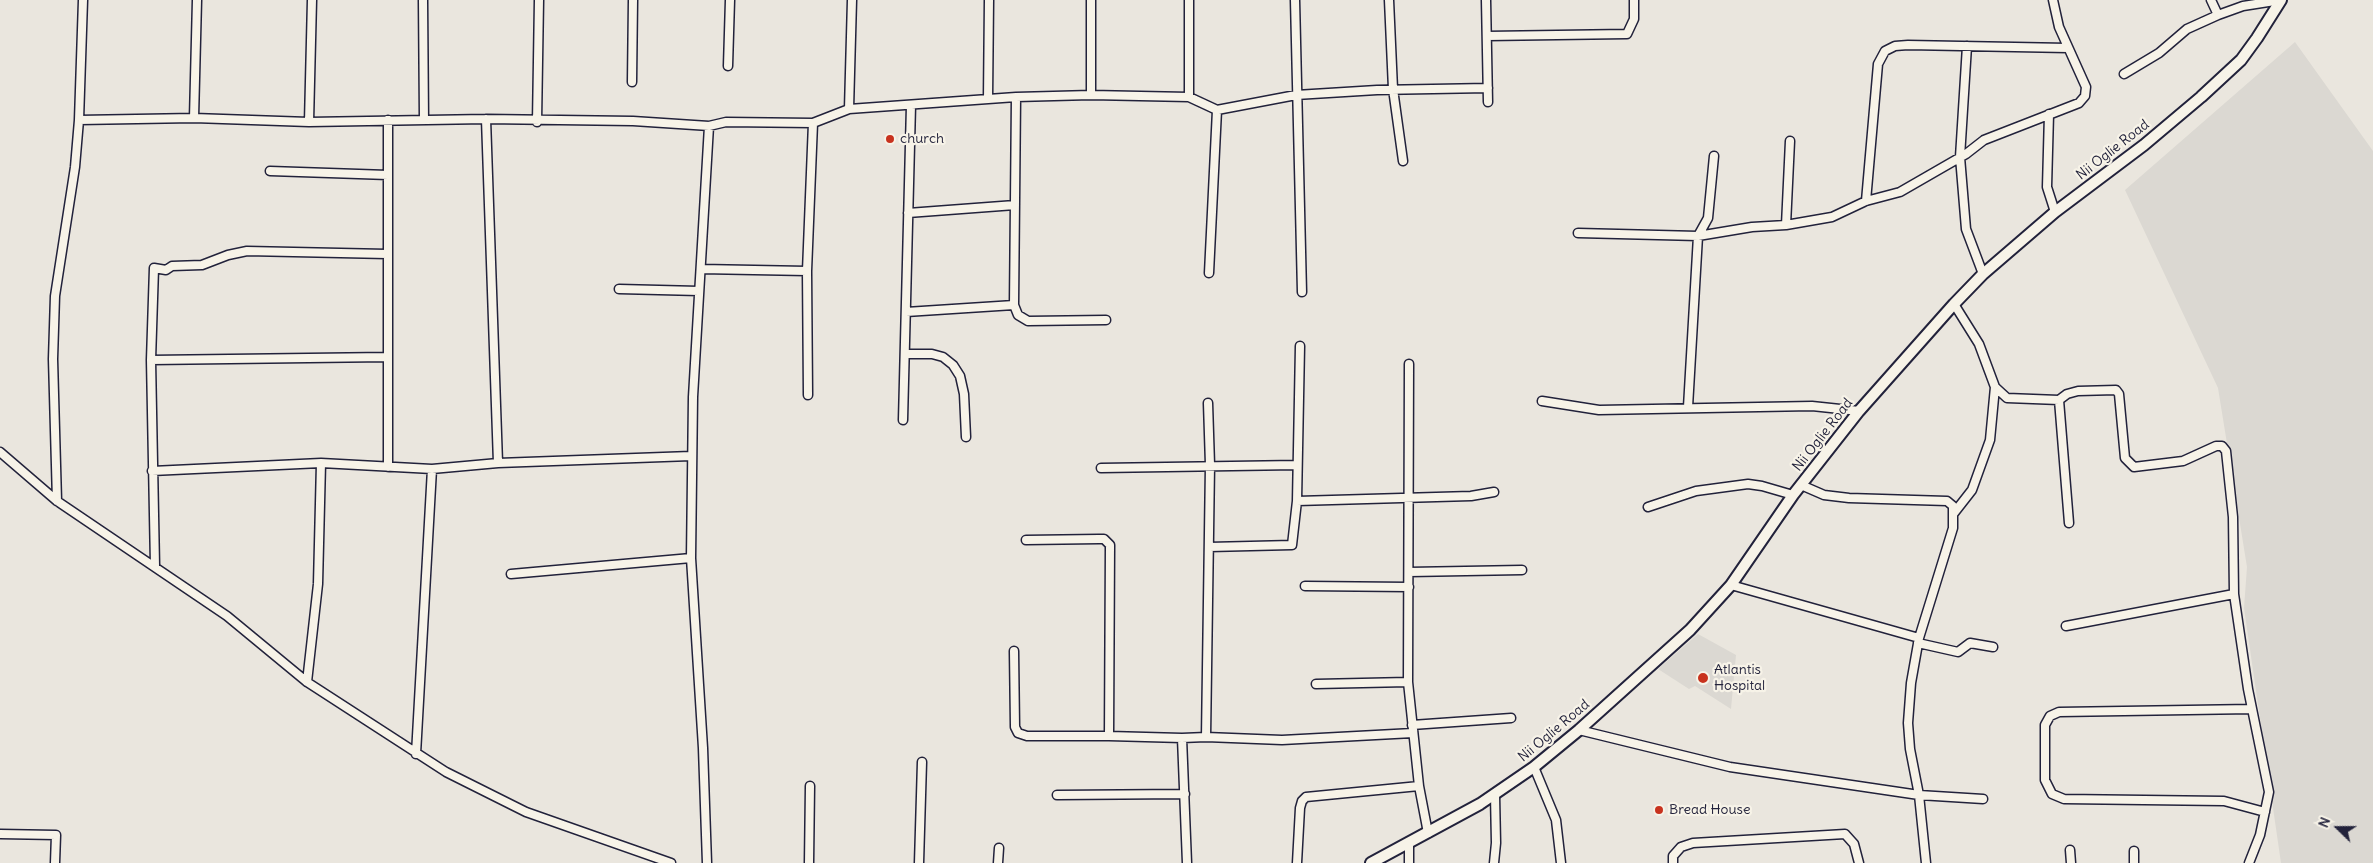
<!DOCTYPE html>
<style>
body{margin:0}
#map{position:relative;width:2373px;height:863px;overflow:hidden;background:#eae6de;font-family:Delius,sans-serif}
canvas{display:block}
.north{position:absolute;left:2313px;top:803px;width:50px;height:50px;-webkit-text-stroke:4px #f7f3e8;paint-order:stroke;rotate:292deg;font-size:14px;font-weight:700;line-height:20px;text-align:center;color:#22223b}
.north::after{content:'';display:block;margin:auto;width:18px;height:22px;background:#22223b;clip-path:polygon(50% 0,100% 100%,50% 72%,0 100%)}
</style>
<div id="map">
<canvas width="2373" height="863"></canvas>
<div class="north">N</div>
</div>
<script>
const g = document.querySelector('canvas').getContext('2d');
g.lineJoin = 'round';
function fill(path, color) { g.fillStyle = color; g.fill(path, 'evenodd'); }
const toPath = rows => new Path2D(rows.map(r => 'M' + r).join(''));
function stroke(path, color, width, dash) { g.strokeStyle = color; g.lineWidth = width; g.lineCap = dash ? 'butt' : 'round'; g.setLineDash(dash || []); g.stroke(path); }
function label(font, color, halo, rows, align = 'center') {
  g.font = font + ' Delius,sans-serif'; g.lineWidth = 4.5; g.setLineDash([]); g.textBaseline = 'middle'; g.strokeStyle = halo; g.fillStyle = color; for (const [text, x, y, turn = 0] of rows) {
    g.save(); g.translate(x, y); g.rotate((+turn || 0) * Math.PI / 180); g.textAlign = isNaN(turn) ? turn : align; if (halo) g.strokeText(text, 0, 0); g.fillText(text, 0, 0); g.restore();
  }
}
const built = toPath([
 [2295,42,2373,151,2373,863,2281,863,2244,608,2247,567,2218,388,2125,190],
 [1698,634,1736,655,1731,709,1695,686,1689,689,1658,669]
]);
const minor = toPath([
 [83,0,79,120,194,118,309,122,486,119,633,121,709,126,726,122,813,123,849,109],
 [423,0,424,120],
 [852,0,849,109,1016,97,1091,95,1189,97,1217,110,1296,95,1377,90,1488,88],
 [1189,0,1189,97],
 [1295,0,1302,292],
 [1389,0,1393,89,1403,161],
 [1486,0,1488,102],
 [2211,0,2218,15],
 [1487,36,1627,34,1634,19,1634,0],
 [1967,46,1960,157,1966,229,1983,274],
 [728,66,730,0],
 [2124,74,2159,53,2187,29,2218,15,2243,6,2281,0],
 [632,82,633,0],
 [1091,95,1091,0],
 [1016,97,1014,305,1018,315,1028,321,1106,320],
 [988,99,989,0],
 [2049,114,2047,187,2055,212],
 [194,118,197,0],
 [486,119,498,463],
 [388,120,388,467],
 [309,122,312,0],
 [537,122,539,0],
 [270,171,388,175],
 [1866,201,1878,64,1885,51,1895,46,1908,45,2068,48],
 [908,213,1015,205],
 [1786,225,1790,141],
 [1578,233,1698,236,1752,227,1786,225,1832,217,1866,201,1900,192,1966,154,1984,140,2079,103,2085,96,2086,87,2059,27,2053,0],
 [701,269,807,271],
 [1209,273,1217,110],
 [619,289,699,291],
 [1954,304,1979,344,1995,387,2007,398,2059,400,2067,394,2078,391,2116,390,2119,394,2125,458,2134,467,2183,461,2216,446,2222,446,2226,451,2233,517,2234,594,2248,689,2269,792,2260,835,2249,863],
 [906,312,1014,305],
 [905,354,932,354,943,357,953,365,960,376,964,394,966,437],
 [151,360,387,357],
 [1409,364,1408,682,1419,786,1428,833],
 [808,395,807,271,813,123],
 [2059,400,2069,523],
 [1542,401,1599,410,1812,406,1859,411],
 [1688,407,1698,236,1708,218,1714,156],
 [903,420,911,105],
 [0,452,57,501,227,616,307,682,446,772,526,812,671,863],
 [1101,468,1297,465],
 [152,471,321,463,432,469,498,463,691,456],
 [1801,485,1824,495,1849,498,1947,501,1953,506,1953,528,1919,638,1911,683,1908,723,1910,749,1919,795,1926,863],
 [57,501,53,359,55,296,75,167,79,120],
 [1297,501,1471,496,1494,492],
 [1648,507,1696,491,1748,484,1762,486,1793,495],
 [1954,513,1972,490,1990,440,1995,387],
 [1026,540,1099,539,1104,539,1110,545,1109,736,1182,738,1187,863],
 [1209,547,1292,545,1297,501,1300,346],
 [155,566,151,360,154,268,166,270,172,266,202,265,228,255,247,251,387,254],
 [1409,572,1522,570],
 [511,574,691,558],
 [1731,585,1919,638],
 [1305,586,1409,587],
 [2066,626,2234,594],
 [1918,643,1958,652,1970,643,1993,647],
 [1014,651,1015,727,1018,733,1027,736,1109,736],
 [307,682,318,584,321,463],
 [1316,684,1408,682],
 [2252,709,2059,712,2050,716,2045,725,2045,780,2052,794,2064,799,2224,801,2265,812],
 [1412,725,1511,718],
 [1579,730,1730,767,1919,795,1983,799],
 [1206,737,1282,740,1413,733],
 [1182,738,1206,737,1210,465,1208,403],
 [416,754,432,469],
 [1534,767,1556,820,1561,863],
 [1057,795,1185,794],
 [0,834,56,835,55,863],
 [1409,844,1409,863],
 [2070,850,2071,863],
 [2134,851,2134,863],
 [707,863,703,748,691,558,693,397,709,126],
 [809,863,810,786],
 [919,863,922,762],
 [998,863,999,848],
 [1297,863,1300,808,1302,801,1306,797,1419,786],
 [1494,863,1496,843,1495,795],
 [1673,863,1673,856,1681,847,1693,843,1845,834,1854,844,1859,863]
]);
const tertiary = toPath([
 [1371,863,1480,804,1534,767,1579,730,1690,630,1731,585,1793,495,1859,411,1954,304,1983,274,2055,212,2144,145,2201,97,2241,60,2257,38,2281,0]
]);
const markers = [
 [890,139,5,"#c8321e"],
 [1703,678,6,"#c8321e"],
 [1659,810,5,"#c8321e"]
];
const poiNames = [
 ["church",900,139],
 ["Atlantis",1714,670],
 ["Hospital",1714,686],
 ["Bread House",1669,810]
];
const streetNames = [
 ["Nii Oglie Road",2113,150,-38],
 ["Nii Oglie Road",1823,435,-52],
 ["Nii Oglie Road",1554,731,-40]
];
fill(built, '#dbd8d2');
stroke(minor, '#22223b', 11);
stroke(tertiary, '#22223b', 14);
stroke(minor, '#f7f3e8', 8);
stroke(tertiary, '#f7f3e8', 10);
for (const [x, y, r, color] of markers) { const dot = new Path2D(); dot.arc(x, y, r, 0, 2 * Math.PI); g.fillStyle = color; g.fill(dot); stroke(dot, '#f7f3e8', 2); }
label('14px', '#22223b', '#f7f3e8', poiNames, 'left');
label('14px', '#22223b', '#f7f3e8', streetNames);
</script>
